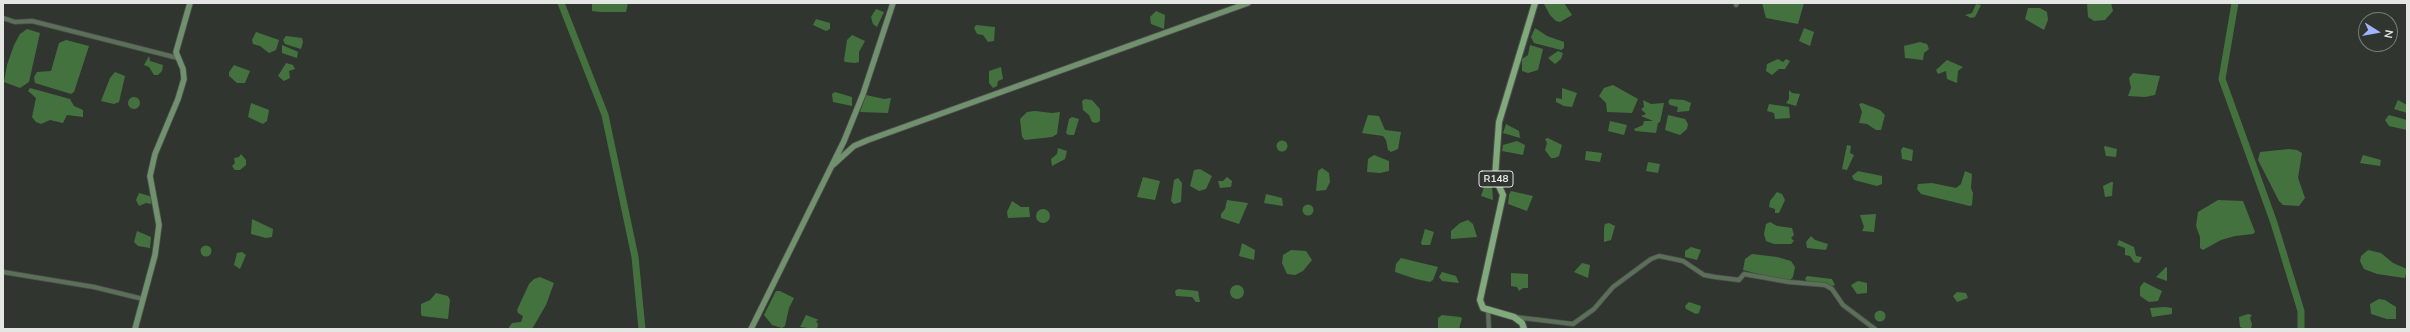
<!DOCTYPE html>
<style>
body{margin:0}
#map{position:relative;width:2410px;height:332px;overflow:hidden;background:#313530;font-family:Mulish,sans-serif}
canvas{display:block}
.frame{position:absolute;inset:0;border:4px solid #e3e6e3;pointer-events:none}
.north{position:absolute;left:2358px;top:12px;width:40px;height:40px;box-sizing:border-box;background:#313530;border:1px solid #787c78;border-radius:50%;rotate:101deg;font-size:11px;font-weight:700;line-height:16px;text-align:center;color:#e3e6e3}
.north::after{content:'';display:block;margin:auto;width:14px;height:18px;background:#a0b3fd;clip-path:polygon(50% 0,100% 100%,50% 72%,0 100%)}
</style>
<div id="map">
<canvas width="2410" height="332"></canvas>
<div class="frame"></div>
<div class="north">N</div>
</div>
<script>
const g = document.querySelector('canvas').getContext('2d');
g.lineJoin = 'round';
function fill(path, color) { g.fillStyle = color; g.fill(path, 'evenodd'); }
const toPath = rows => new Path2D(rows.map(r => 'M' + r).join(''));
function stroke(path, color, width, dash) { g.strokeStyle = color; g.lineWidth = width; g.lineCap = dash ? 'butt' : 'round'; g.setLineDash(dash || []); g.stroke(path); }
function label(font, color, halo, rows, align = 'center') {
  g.font = font + ' Mulish,sans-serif'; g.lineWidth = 4; g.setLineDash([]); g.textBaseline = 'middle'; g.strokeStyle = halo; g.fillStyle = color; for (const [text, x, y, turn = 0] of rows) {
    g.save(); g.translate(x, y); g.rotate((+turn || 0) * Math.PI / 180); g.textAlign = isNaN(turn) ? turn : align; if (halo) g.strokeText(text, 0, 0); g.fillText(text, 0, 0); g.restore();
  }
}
const water = toPath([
 [592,3,628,3,626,12,601,12,592,11],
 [1545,3,1564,3,1572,15,1560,22,1556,21,1550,15,1544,4],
 [1762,3,1804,3,1798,24,1766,18],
 [2087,3,2111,3,2113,11,2105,20,2094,21,2088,17],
 [1976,4,1981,5,1975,17,1971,18,1965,15,1972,13],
 [2028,8,2040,8,2047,12,2048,20,2044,30,2025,19],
 [876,9,884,12,877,27,873,24,871,17],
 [1156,11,1165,15,1164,29,1151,24,1150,17],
 [816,19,830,23,830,29,826,31,813,25],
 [976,25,995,27,994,41,988,42,983,35,977,34,974,28],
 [1535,28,1547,36,1564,42,1564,48,1561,50,1534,43,1531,37],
 [1804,28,1814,32,1810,46,1799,41],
 [27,29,40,33,29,82,20,88,4,82,7,65,14,45,20,34],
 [256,32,279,40,276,50,269,53,260,46,253,44,252,40],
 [852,35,865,41,859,52,859,62,855,63,845,62,844,60,847,40],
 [286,36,302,38,303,42,301,49,285,44,283,40],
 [66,40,89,46,74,92,71,94,35,83,34,77,37,72,51,71,59,43],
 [1920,42,1927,44,1929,49,1924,53,1923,60,1905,58,1904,46],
 [282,45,296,51,298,52,297,58,282,53],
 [1530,45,1543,49,1538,70,1528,73,1522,71,1522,59,1528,55],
 [1558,51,1563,53,1561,59,1555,64,1548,58],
 [149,56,150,61,163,65,162,71,158,75,154,75,149,67,144,65],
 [1778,59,1783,62,1786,59,1790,61,1785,69,1779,69,1772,75,1766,71,1767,64],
 [1947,60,1963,67,1958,71,1957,83,1947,79,1946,71,1938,74,1936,70],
 [286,63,293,65,295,69,289,71,290,78,284,81,278,76],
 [234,65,250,71,245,83,237,83,229,76,229,72],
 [1001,67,1003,79,998,81,997,86,993,88,989,83,989,71],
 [115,72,125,76,119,102,114,104,101,101,110,78],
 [2133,73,2160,76,2155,95,2145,97,2128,96,2131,88,2129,78],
 [1613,85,1638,99,1632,113,1607,112,1606,103,1599,96,1604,88],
 [30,88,70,99,74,106,83,110,83,117,67,115,63,123,50,120,41,124,36,122,32,117,36,98,28,91],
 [1562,88,1577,93,1572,107,1564,106,1556,102,1556,98,1562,99],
 [1789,90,1792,93,1800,94,1796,106,1786,103,1789,99],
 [835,92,852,97,852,106,833,102,832,94],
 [866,95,884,99,891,98,888,113,860,112],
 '128 103a6 6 0 1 1 12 0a6 6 0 1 1-12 0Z',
 [1085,99,1092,100,1100,109,1100,121,1096,123,1092,122,1089,115,1083,110,1082,101],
 [1670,99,1684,100,1691,103,1689,111,1677,112,1678,107,1670,105,1668,102],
 [1643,100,1651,104,1664,103,1660,122,1658,123,1656,133,1635,131,1634,129,1643,125,1644,121,1653,121,1641,116,1646,114,1641,109,1644,107],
 [2398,100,2407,105,2407,113,2394,109],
 [251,103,269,110,267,121,263,124,248,117],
 [1862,103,1880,110,1885,115,1881,130,1876,130,1867,124,1859,123,1862,112,1859,104],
 [1769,104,1789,107,1790,118,1775,119,1774,113,1767,111],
 [1035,111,1052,113,1060,112,1057,134,1052,137,1025,140,1022,137,1020,119,1027,112],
 [1368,115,1379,116,1385,130,1401,132,1398,149,1391,152,1388,150,1386,140,1383,136,1362,133],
 [1668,115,1685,119,1688,124,1687,129,1680,135,1665,130],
 [2389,115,2407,120,2407,130,2389,126,2385,120],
 [1072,117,1079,119,1074,135,1069,135,1066,133,1069,119],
 [1610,121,1627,125,1624,135,1608,131],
 [1506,124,1519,131,1520,138,1503,133],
 [1548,138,1562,145,1559,156,1555,158,1551,158,1545,150,1547,143,1545,139],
 '1276.5 146a5.5 5.5 0 1 1 11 0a5.5 5.5 0 1 1-11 0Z',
 [1517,141,1525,145,1523,155,1502,151,1503,145],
 [1847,145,1851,146,1850,153,1854,155,1847,170,1842,169],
 [2105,146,2117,149,2116,157,2106,156,2104,147],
 [1903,147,1913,150,1912,161,1902,159,1901,150],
 [1058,148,1067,151,1065,159,1052,166,1051,159,1057,154],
 [2289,149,2297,150,2302,153,2298,178,2305,198,2299,206,2283,205,2279,201,2258,160,2260,152],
 [1586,151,1602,153,1600,162,1585,160],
 [241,154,246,160,246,165,240,170,235,170,232,166,235,163,234,158,239,157],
 [1374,155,1389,161,1389,171,1380,173,1367,172,1368,159],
 [2363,155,2381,160,2380,166,2360,163],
 [1648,162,1660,164,1658,173,1646,171],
 [1322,168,1329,173,1330,182,1326,190,1316,191,1318,171],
 [1200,169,1212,176,1206,189,1199,191,1190,186,1194,170],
 [1858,171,1882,176,1882,184,1877,186,1854,180,1852,176],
 [1965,171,1972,174,1971,188,1973,193,1972,205,1970,206,1921,194,1917,189,1918,184,1932,183,1956,188,1961,184],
 [1143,177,1160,181,1155,200,1137,197],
 [1227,177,1232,181,1231,187,1220,188,1218,181,1223,181],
 [1178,178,1182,183,1181,202,1174,204,1171,201,1174,180],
 [2111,182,2113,182,2112,196,2105,197,2103,186],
 [1485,184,1492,186,1493,200,1481,196],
 [1511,191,1533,196,1527,211,1508,204,1509,195],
 [1777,192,1782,194,1785,200,1779,213,1775,213,1775,209,1769,207,1770,201],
 [139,193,153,197,151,204,146,203,139,206,136,200],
 [1266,194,1282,198,1283,206,1264,203],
 [1227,200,1248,203,1239,224,1221,218,1221,214,1225,209],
 [2218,200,2243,201,2255,232,2253,234,2235,236,2221,240,2203,250,2200,248,2200,237,2196,226,2198,212],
 [1012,201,1021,207,1029,207,1030,217,1008,218,1007,212],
 '1302.5 210a5.5 5.5 0 1 1 11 0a5.5 5.5 0 1 1-11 0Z',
 '1036 216a7 7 0 1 1 14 0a7 7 0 1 1-14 0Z',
 [1876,214,1874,232,1862,231,1864,227,1860,215],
 [252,219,273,229,272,237,266,238,251,234],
 [1468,220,1473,224,1477,237,1451,239,1451,231,1460,223],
 [1770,222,1777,226,1792,228,1794,235,1791,238,1794,241,1791,244,1774,244,1766,241,1764,234,1766,224],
 [1609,223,1615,226,1611,240,1604,242,1604,228,1605,224],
 [1425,229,1434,232,1430,245,1422,245,1421,243],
 [137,231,151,237,150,248,138,246,134,242],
 [1811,236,1815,240,1828,244,1826,250,1807,248,1806,242],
 [2119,240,2134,247,2136,256,2142,257,2139,263,2134,262,2130,256,2125,255,2125,248,2117,245],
 [1242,243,1255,250,1254,260,1239,256],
 '200.5 251a5.5 5.5 0 1 1 11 0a5.5 5.5 0 1 1-11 0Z',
 [1691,247,1701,250,1697,260,1685,257,1685,251],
 [1291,250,1306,251,1312,260,1303,271,1295,275,1287,274,1282,263,1283,255],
 [2368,250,2381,253,2393,263,2407,269,2405,278,2377,274,2364,269,2360,261,2361,256],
 [242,252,246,255,240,269,234,265,237,253],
 [1752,254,1777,257,1791,261,1795,267,1793,277,1788,282,1743,270,1745,259],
 [1401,258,1438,267,1433,280,1430,282,1416,279,1395,272,1396,264],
 [1582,263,1590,265,1588,278,1574,272],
 [2166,267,2167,268,2167,281,2156,277],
 [1442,272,1456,276,1459,283,1442,281,1439,277],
 [1511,273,1528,274,1528,288,1523,288,1519,291,1517,287,1511,286],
 [1807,276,1832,279,1835,285,1832,286,1807,281,1805,279],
 [540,277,554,283,546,305,532,329,508,329,512,323,521,322,523,316,518,313,517,310,529,284,534,279],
 [1858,281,1867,283,1867,293,1857,294,1851,285],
 [2144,282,2162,291,2158,301,2149,302,2140,296,2140,287],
 '1230 292a7 7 0 1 1 14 0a7 7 0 1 1-14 0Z',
 [1178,289,1198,291,1200,302,1196,302,1192,297,1176,296,1175,291],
 [776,291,780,291,794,298,789,308,785,326,782,328,772,325,764,315],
 [1957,292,1966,293,1968,298,1957,302,1953,296],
 [436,293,448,296,450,300,448,319,422,316,421,314,421,304,430,300],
 [2379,299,2385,300,2396,307,2396,319,2387,319,2371,314,2370,304],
 [1689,302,1701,306,1699,313,1696,314,1686,309,1685,306],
 [2165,307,2172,308,2172,314,2152,317,2150,308],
 '1874.5 316a5.5 5.5 0 1 1 11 0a5.5 5.5 0 1 1-11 0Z',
 [2248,314,2252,315,2250,318,2252,324,2251,329,2245,329,2240,327,2239,317],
 [806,315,819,320,816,321,818,324,817,329,800,327],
 [1442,315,1460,317,1462,318,1459,329,1438,328,1438,318]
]);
const river = toPath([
 [561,3,605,115,635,257,642,329],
 [2235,3,2222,79,2274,223,2301,311,2301,329]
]);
const street = toPath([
 [1736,5,1737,3],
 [3,18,15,22,32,21,178,58],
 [3,272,94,287,143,299],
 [1488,310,1489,329],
 [1515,317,1573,324,1594,309,1613,287,1651,259,1659,256,1683,261,1704,275,1715,277,1739,280,1744,274,1789,282,1825,285,1832,289,1843,305,1875,329]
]);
const secondary = toPath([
 [833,165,854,146,868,140,1248,3],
 [135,329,155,255,159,225,150,176,155,154,178,99,184,79,183,69,176,52,190,3],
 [751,329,844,141,863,94,893,3]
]);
const primary = toPath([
 [1524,329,1522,323,1514,317,1483,308,1480,300,1503,195,1495,177,1499,122,1535,3]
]);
const shields = [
 [1496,179,34]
];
const shieldNames = [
 ["R148",1496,179]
];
fill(water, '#44723f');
stroke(river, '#44723f', 7);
stroke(street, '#4d514d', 5.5);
stroke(secondary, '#4d514d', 7);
stroke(primary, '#4d514d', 8);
stroke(street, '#5b6f59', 4);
stroke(secondary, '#71906d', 5.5);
stroke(primary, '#81aa7c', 6);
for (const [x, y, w] of shields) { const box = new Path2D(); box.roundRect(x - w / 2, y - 8, w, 16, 3); g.fillStyle = '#313530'; g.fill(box); stroke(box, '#e3e6e3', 1); }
label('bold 10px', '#e3e6e3', null, shieldNames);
</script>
